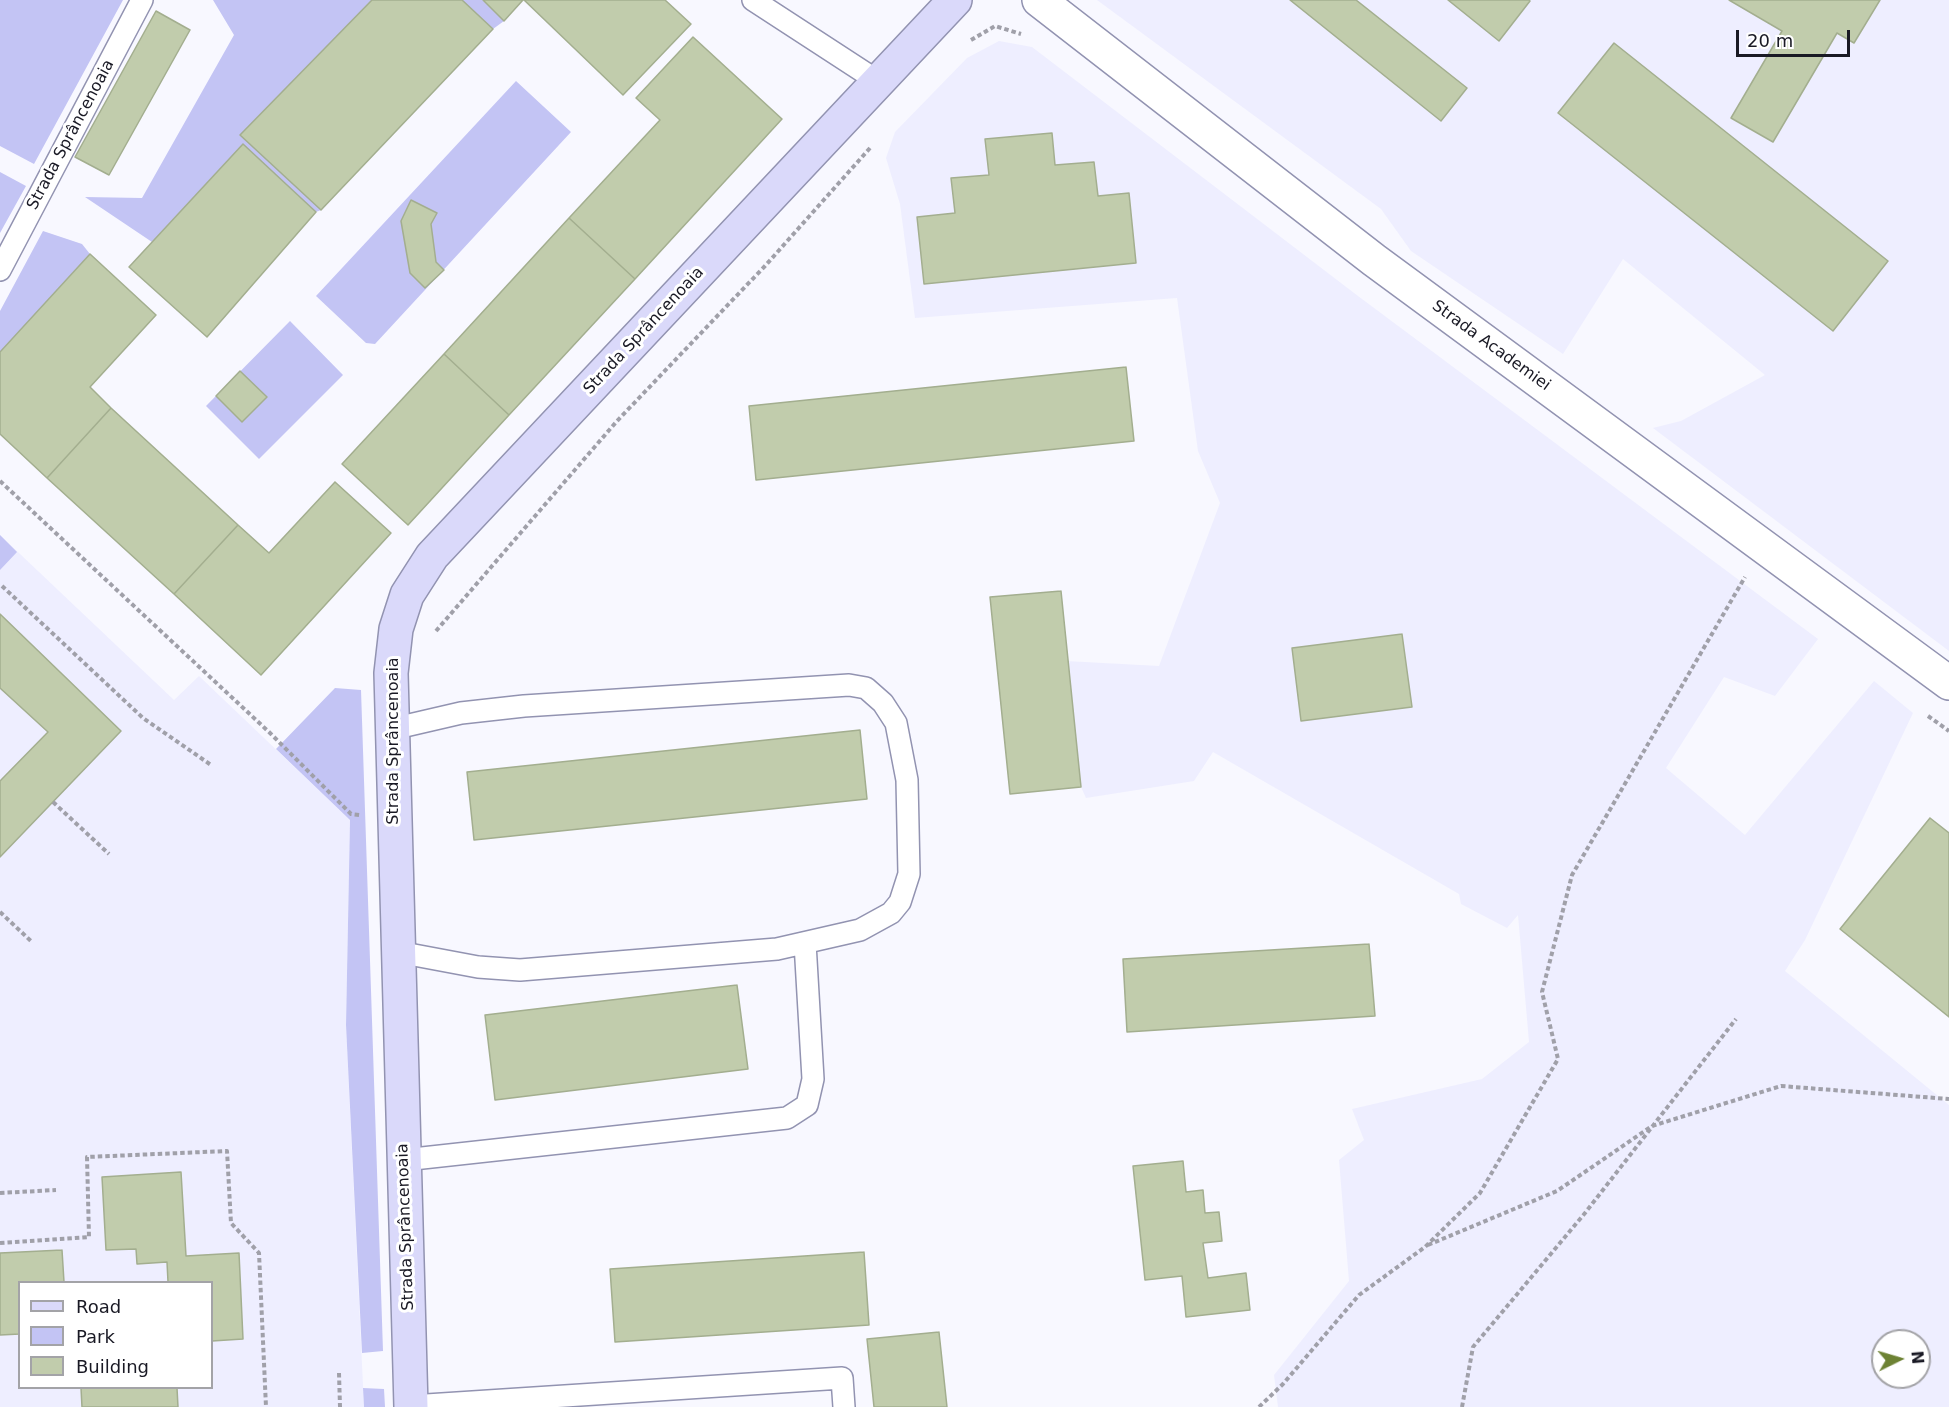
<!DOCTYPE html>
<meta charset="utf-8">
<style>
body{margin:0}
#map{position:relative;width:1949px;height:1407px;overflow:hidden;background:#f8f8ff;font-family:"DejaVu Sans",sans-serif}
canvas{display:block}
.legend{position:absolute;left:18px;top:1281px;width:195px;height:108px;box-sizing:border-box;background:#fff;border:2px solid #a3a3a7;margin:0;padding:8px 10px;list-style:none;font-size:18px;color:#191924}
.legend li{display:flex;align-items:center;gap:12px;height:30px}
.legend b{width:30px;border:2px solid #a3a3a7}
.north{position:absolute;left:1871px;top:1329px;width:60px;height:60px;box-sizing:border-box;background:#fff;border:2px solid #a3a3a7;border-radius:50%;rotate:85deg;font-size:16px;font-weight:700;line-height:24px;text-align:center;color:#191924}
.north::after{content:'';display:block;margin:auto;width:21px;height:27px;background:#6d8234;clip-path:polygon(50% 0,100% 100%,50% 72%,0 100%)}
.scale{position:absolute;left:1736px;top:30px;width:114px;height:27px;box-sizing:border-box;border:3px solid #191924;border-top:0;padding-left:8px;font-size:18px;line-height:21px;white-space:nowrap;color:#191924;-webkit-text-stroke:4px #fff;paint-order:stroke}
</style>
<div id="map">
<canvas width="1949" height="1407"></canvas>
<ul class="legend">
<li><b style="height:8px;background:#dad9fa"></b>Road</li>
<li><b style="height:16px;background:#c3c4f4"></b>Park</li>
<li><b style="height:16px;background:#c1ccac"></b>Building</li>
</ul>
<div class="north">N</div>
<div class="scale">20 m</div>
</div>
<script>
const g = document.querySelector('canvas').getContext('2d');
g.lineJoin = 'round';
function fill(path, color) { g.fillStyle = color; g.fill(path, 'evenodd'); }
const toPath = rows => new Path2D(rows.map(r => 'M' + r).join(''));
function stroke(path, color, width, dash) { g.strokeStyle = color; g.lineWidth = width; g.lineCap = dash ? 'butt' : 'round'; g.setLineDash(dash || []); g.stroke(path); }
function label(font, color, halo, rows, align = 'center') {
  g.font = font + ' "DejaVu Sans",sans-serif'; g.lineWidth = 6; g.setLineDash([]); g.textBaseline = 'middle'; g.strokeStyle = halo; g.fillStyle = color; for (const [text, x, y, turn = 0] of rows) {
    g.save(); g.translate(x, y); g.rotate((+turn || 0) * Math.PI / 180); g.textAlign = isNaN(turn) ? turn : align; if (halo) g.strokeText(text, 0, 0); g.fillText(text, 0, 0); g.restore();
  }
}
const built = toPath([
 [1097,0,1949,0,1949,651,1653,428,1681,421,1765,375,1623,259,1563,354,1411,251,1381,209],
 [999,41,1032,47,1358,296,1818,639,1775,696,1724,677,1666,768,1745,835,1874,681,1913,713,1805,940,1785,971,1949,1105,1949,1407,1278,1407,1274,1375,1349,1281,1339,1160,1364,1140,1352,1109,1482,1079,1529,1042,1518,915,1507,928,1461,904,1459,894,1213,752,1194,781,1086,798,1081,787,1010,794,997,667,1066,661,1159,666,1220,503,1198,451,1177,298,915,318,900,204,886,158,895,132,967,58],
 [1883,1341,1919,1341,1919,1377,1883,1377],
 [0,535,174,700,199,676,350,820,346,1025,364,1407,0,1407],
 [20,1282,212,1282,212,1388,20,1388]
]);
const green = toPath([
 [0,0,123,0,34,164,0,146],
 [213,0,372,0,240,135,321,210,316,212,243,144,152,242,85,197,142,198,234,35],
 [462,0,483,0,504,21,493,29],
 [516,81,571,132,375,344,366,343,316,296],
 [0,172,26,186,0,233],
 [43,231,82,244,90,254,0,352,0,311],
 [290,321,343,375,259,459,206,406],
 [0,535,17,552,0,570],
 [335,688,361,690,383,1351,362,1353,346,1025,350,820,276,749],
 [363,1388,384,1389,385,1407,364,1407]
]);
const building = toPath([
 [372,0,462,0,493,29,321,210,240,135,372,0],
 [483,0,523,0,504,21,483,0],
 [524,0,665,0,691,24,623,95,524,0],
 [1290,0,1356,0,1467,88,1441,121,1290,0],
 [1448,0,1529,0,1530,1,1499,41,1448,0],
 [1729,0,1880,0,1854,43,1837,33,1773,142,1731,118,1782,31,1729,0],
 [156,11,190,30,109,175,75,157,156,11],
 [693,37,782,119,635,279,569,218,660,120,636,98,693,37],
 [1614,43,1888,261,1833,331,1558,113,1614,43],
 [1052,133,1055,165,1094,162,1098,196,1129,193,1136,263,924,284,917,217,955,213,951,178,989,175,985,139,1052,133],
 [243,144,316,212,207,337,129,267,243,144],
 [411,200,437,213,431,224,436,262,444,270,425,288,410,273,401,221,411,200],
 [569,218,635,279,509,415,444,354,569,218],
 [90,254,156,315,90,387,111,408,47,478,0,434,0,352,90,254],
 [444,354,509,415,408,525,342,464,444,354],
 [1126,367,1134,441,756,480,749,406,1126,367],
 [240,371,267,397,242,422,216,396,240,371],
 [111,408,238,525,174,594,47,478,111,408],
 [335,482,391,533,261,675,174,594,238,525,269,553,335,482],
 [1061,591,1081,787,1010,794,990,597,1061,591],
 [0,614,121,731,0,857,0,781,48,732,0,688,0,614],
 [1402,634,1412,707,1301,721,1292,648,1402,634],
 [860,730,867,799,474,840,467,772,860,730],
 [1930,818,1949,833,1949,1017,1840,929,1930,818],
 [1369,944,1375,1016,1127,1032,1123,959,1369,944],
 [737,985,748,1069,495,1100,485,1015,737,985],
 [1183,1161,1186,1192,1203,1190,1205,1213,1219,1212,1222,1241,1203,1243,1208,1278,1246,1273,1250,1310,1186,1317,1182,1276,1145,1280,1133,1166,1183,1161],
 [181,1172,186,1256,239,1253,243,1339,212,1341,212,1282,168,1282,167,1262,137,1264,136,1249,106,1250,102,1177,181,1172],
 [62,1250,64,1282,20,1282,20,1334,0,1335,0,1253,62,1250],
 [864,1252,869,1325,615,1342,610,1269,864,1252],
 [939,1332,947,1407,874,1407,867,1339,939,1332],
 [81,1388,177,1388,178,1407,82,1407,81,1388]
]);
const path = toPath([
 [971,40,995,26,1021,34],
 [0,481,269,732,351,814,360,815],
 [2,586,143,718,211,765],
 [436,631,617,421,765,266,870,148],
 [1928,716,1949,731],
 [53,802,109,854],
 [0,912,32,942],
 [0,1193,56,1190],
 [0,1243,89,1237,87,1157,227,1151,231,1223,259,1253,266,1407],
 [1428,1245,1557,1191,1652,1126,1781,1086,1949,1099],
 [339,1373,340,1407],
 [1259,1407,1283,1384,1359,1295,1425,1247,1480,1193,1558,1059,1542,992,1572,875,1745,577],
 [1462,1407,1473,1347,1585,1213,1736,1019]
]);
const lane = toPath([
 [753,0,879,82],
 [0,270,142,0],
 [392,729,461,713,524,706,849,685,866,688,883,703,896,723,907,780,909,874,900,902,891,913,860,930,777,949,520,970,478,967,398,952],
 [404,1160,787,1118,807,1105,813,1079,805,943],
 [411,1406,842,1378,844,1407]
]);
const street = toPath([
 [1039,0,1374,260,1949,683]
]);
const secondary = toPath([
 [411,1407,391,673,396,629,407,595,432,556,955,0]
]);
const streetNames = [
 ["Strada Sprâncenoaia",71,135,-62],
 ["Strada Sprâncenoaia",644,331,-47],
 ["Strada Academiei",1491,346,36],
 ["Strada Sprâncenoaia",394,741,-90],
 ["Strada Sprâncenoaia",406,1227,-92]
];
fill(built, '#eef');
fill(green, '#c3c4f4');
fill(building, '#c1ccac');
stroke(building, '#a3ae8f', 1.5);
stroke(lane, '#9293b1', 24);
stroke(street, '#9293b1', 36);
stroke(secondary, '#9293b1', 36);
stroke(path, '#a0a0a9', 4, [4.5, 3]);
stroke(lane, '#fff', 21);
stroke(street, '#fff', 33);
stroke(secondary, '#dad9fa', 33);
label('16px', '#191924', '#fff', streetNames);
</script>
